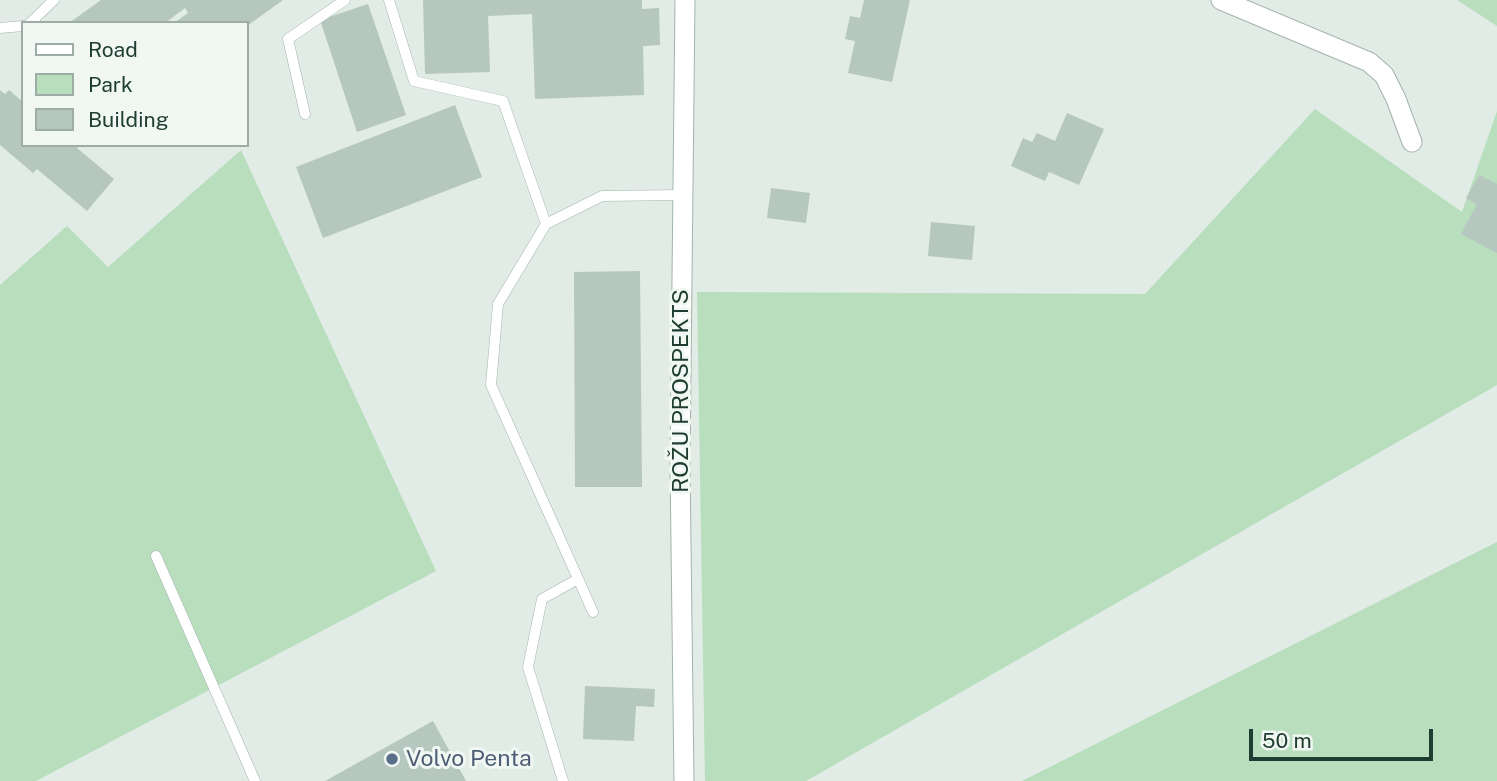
<!DOCTYPE html>
<meta charset="utf-8">
<style>
body{margin:0}
#map{position:relative;width:1497px;height:781px;overflow:hidden;background:#e0ece5;font-family:"Public Sans",sans-serif}
canvas{display:block}
.legend{position:absolute;left:21px;top:21px;width:228px;height:126px;box-sizing:border-box;background:#f1f8f4;border:2px solid #9dada6;margin:0;padding:9px 12px;list-style:none;font-size:21px;color:#203d32}
.legend li{display:flex;align-items:center;gap:14px;height:35px}
.legend b{width:35px;border:2px solid #9dada6}
.scale{position:absolute;left:1249px;top:729px;width:184px;height:32px;box-sizing:border-box;border:4px solid #203d32;border-top:0;padding-left:9px;font-size:21px;line-height:24px;white-space:nowrap;color:#203d32;-webkit-text-stroke:5px #f1f8f4;paint-order:stroke}
</style>
<div id="map">
<canvas width="1497" height="781"></canvas>
<ul class="legend">
<li><b style="height:9px;background:#fff"></b>Road</li>
<li><b style="height:19px;background:#b8debe"></b>Park</li>
<li><b style="height:19px;background:#b5c7be"></b>Building</li>
</ul>
<div class="scale">50 m</div>
</div>
<script>
const g = document.querySelector('canvas').getContext('2d');
g.lineJoin = 'round';
function fill(path, color) { g.fillStyle = color; g.fill(path, 'evenodd'); }
const toPath = rows => new Path2D(rows.map(r => 'M' + r).join(''));
function stroke(path, color, width, dash) { g.strokeStyle = color; g.lineWidth = width; g.lineCap = dash ? 'butt' : 'round'; g.setLineDash(dash || []); g.stroke(path); }
function label(font, color, halo, rows, align = 'center') {
  g.font = font + ' "Public Sans",sans-serif'; g.lineWidth = 6; g.setLineDash([]); g.textBaseline = 'middle'; g.strokeStyle = halo; g.fillStyle = color; for (const [text, x, y, turn = 0] of rows) {
    g.save(); g.translate(x, y); g.rotate((+turn || 0) * Math.PI / 180); g.textAlign = isNaN(turn) ? turn : align; if (halo) g.strokeText(text, 0, 0); g.fillText(text, 0, 0); g.restore();
  }
}
const green = toPath([
 [1457,0,1497,0,1497,26],
 [1315,109,1462,212,1497,111,1497,385,806,781,705,781,697,292,1145,294],
 [241,150,436,571,36,781,0,781,0,285,67,226,108,267],
 [1497,542,1497,781,1022,781]
]);
const building = toPath([
 [101,0,283,0,247,26,247,23,174,23,188,13,185,8,165,23,69,23],
 [423,0,642,0,642,9,659,8,660,45,643,46,644,95,535,99,532,14,488,16,490,72,425,74],
 [864,0,910,0,892,82,848,73,855,41,845,39,850,16,860,18],
 [368,4,406,115,357,132,320,20],
 [0,90,5,94,9,90,23,102,23,145,80,145,77,148,114,179,87,211,37,169,33,173,0,145],
 [455,105,482,177,323,238,296,167],
 [1067,113,1104,129,1079,185,1049,172,1045,181,1011,166,1023,138,1032,142,1037,133,1055,141],
 [1479,175,1497,184,1497,253,1461,234,1477,204,1466,198],
 [771,188,810,193,806,223,767,218],
 [931,222,975,226,972,260,928,256],
 [640,271,642,487,575,487,574,272],
 [585,686,655,689,654,707,636,706,634,741,583,739],
 [433,721,466,781,325,781]
]);
const lane = toPath([
 [389,0,414,81,503,101,546,224],
 [30,23,54,0],
 [0,28,23,26],
 [305,114,288,39,345,0],
 [156,556,255,781],
 [593,612,491,385,498,304,546,224,602,196,683,195],
 [563,781,528,667,542,599,578,579]
]);
const street = toPath([
 [1221,0,1369,62,1384,75,1396,99,1412,142],
 [684,781,680,465,685,0]
]);
const markers = [
 [392,759,7,"#5c6f8a"]
];
const streetNames = [
 ["ROŽU PROSPEKTS",681,391,-90]
];
const serviceNames = [
 ["Volvo Penta",406,759]
];
fill(green, '#b8debe');
fill(building, '#b5c7be');
stroke(lane, '#a3b4ac', 11);
stroke(street, '#a3b4ac', 21);
stroke(lane, '#fff', 10);
stroke(street, '#fff', 19);
for (const [x, y, r, color] of markers) { const dot = new Path2D(); dot.arc(x, y, r, 0, 2 * Math.PI); g.fillStyle = color; g.fill(dot); stroke(dot, '#f1f8f4', 2.5); }
label('23px', '#203d32', '#f1f8f4', streetNames);
label('23px', '#4e5e75', '#f1f8f4', serviceNames, 'left');
</script>
